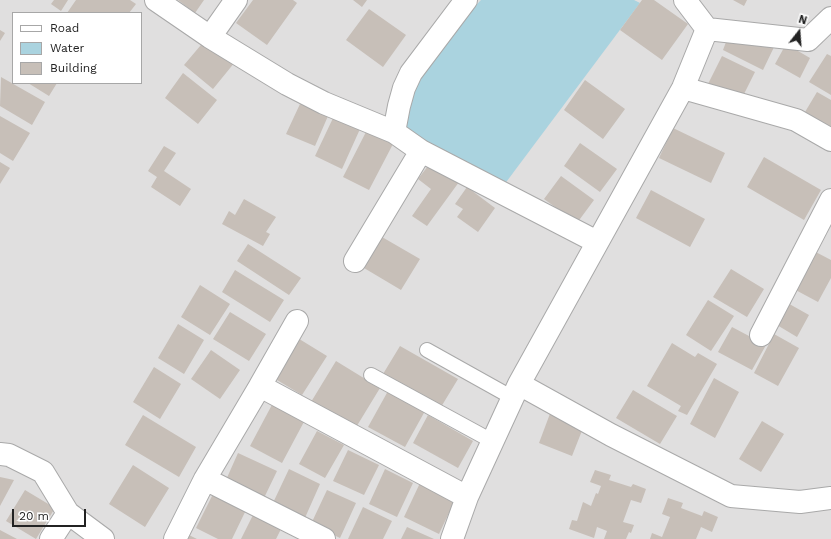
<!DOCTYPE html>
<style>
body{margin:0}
#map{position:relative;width:831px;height:539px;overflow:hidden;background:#f2efe9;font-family:"Work Sans",sans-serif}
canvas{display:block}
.legend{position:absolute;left:12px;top:12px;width:130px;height:72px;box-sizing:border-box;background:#fff;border:1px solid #a7a7a7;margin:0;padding:5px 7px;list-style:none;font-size:12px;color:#222}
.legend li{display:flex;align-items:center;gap:8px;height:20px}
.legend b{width:20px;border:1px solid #a7a7a7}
.north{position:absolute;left:779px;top:12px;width:40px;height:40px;-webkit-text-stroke:3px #fff;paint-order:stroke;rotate:17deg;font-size:11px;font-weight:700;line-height:16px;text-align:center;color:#222}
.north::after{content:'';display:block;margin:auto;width:14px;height:18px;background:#222;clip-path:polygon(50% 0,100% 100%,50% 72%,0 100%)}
.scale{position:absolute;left:12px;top:509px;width:74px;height:18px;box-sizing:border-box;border:2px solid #222;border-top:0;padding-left:5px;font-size:12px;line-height:14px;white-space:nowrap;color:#222;-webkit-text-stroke:3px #fff;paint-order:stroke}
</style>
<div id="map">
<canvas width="831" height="539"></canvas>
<ul class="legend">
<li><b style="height:5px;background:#fff"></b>Road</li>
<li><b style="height:11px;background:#aad3df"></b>Water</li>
<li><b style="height:11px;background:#c7bfb8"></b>Building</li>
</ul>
<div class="north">N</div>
<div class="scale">20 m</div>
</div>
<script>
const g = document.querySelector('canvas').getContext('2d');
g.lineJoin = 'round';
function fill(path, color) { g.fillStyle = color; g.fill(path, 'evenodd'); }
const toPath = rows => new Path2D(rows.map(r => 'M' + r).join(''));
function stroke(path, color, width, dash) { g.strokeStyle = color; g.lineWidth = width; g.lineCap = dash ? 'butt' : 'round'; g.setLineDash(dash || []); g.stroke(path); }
const residential = toPath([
 [0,0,831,0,831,539,0,539],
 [13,13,141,13,141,83,13,83]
]);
const water = toPath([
 [481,0,634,0,640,3,504,185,400,127,398,87]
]);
const building = toPath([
 [54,0,68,0,61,11,51,4],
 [76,0,130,0,136,4,129,13,67,13],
 [178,0,204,0,195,13],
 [253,0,293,0,297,3,267,45,236,23],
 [353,0,367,0,362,7],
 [642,0,654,0,688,24,662,60,620,30],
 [733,0,747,0,744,6],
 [369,9,406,35,383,67,346,40],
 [0,30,5,33,0,41],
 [206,39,235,62,213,89,184,65],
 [726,42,775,45,763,70,723,50],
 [786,44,810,58,800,78,775,64],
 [827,54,831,56,831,95,809,82],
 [722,56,755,72,741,100,708,84],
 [183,73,217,100,198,124,165,98],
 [1,77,45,102,32,125,0,106],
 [585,80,625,109,603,139,564,110],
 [28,83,57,83,49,96],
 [817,92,831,100,831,128,805,112],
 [300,104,328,116,315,146,286,134],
 [0,116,30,133,13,161,0,153],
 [334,116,360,129,342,169,315,156],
 [673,128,725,153,711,183,659,158],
 [367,130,393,144,369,190,343,177],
 [580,143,617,169,600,192,564,166],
 [164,146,176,153,164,171,191,189,180,206,151,187,157,177,148,171],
 [764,157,821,190,804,220,747,187],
 [0,162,10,168,0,184],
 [431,162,459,182,427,226,412,216,431,189,418,179],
 [561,176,594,200,577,223,544,199],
 [467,187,495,208,478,232,457,217,463,209,455,204],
 [651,190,705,219,690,247,636,218],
 [244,199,276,217,266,232,270,234,263,246,222,224,229,211,235,215],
 [382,237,420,259,401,290,364,268],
 [248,244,301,278,289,295,237,261],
 [810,249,831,260,831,278,818,302,790,287],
 [731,269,764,289,747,317,713,297],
 [235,270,284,300,270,322,222,292],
 [200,285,230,304,210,335,181,317],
 [708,300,734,316,711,351,686,335],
 [784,301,809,315,797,337,772,322],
 [230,312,266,334,249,361,213,339],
 [178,324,204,340,184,374,158,358],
 [732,327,766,345,752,370,718,352],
 [774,334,799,348,778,386,754,373],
 [296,337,327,356,302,395,272,377],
 [672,343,695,357,698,353,717,364,687,415,678,411,681,406,647,386],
 [400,346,458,379,441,407,383,374],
 [211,350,240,370,220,399,191,379],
 [336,361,380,388,355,429,311,402],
 [154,367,181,384,160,419,133,402],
 [714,378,739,392,715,438,690,424],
 [633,390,677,416,660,444,616,418],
 [388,391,425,411,405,447,368,427],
 [274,401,306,418,282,463,250,446],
 [551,411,585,423,572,456,539,443],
 [143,415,196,447,179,477,125,445],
 [428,415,473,441,458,468,413,443],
 [762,421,784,434,761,472,739,459],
 [317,431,344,445,325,478,299,464],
 [348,450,379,465,364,495,333,481],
 [238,453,277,471,264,498,226,480],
 [133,465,169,488,145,527,109,504],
 [289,469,320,484,304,520,272,505],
 [385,469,413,483,397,517,369,504],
 [595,470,611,475,609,480,631,487,633,484,646,489,641,503,631,500,623,522,634,525,631,533,629,532,626,539,604,539,607,531,597,527,594,538,569,529,572,520,577,521,583,502,591,506,596,493,598,494,601,486,590,482],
 [0,477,14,480,0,506],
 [420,483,455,500,439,534,404,517],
 [25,490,55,508,36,539,6,521],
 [327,490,356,503,340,538,311,524],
 [213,494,246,510,232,539,218,539,196,528],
 [668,498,683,503,681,508,702,516,704,511,718,517,712,532,701,527,696,539,650,539,652,533,662,537,670,517,662,514],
 [363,507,392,521,383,539,348,539],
 [254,513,282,527,276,539,241,539],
 [407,527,434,539,401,539],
 [0,530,17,539,0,539],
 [185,533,197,539,182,539]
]);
const lane = toPath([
 [427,350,513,398],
 [371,375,492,441]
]);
const street = toPath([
 [156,0,210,37,287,84,324,103,394,132,421,151,597,242],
 [685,0,707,29,683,88,519,384,611,435,731,496,800,502,831,498],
 [707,29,808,40,831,18],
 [210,37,236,0],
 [683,88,796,120,831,140],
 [394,132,399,106,404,88,411,73,466,0],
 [355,261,421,151],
 [761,335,831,200],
 [260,386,297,321],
 [0,454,9,455,43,472,68,513,103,539],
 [205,479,324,539],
 [51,539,68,513],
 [175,539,205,479,260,386,467,497],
 [452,539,467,497,519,384]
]);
fill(residential, '#e0dfdf');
fill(water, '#aad3df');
fill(building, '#c7bfb8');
stroke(lane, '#a9a9a9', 16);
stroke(street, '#a9a9a9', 24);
stroke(lane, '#fff', 14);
stroke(street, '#fff', 22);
</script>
